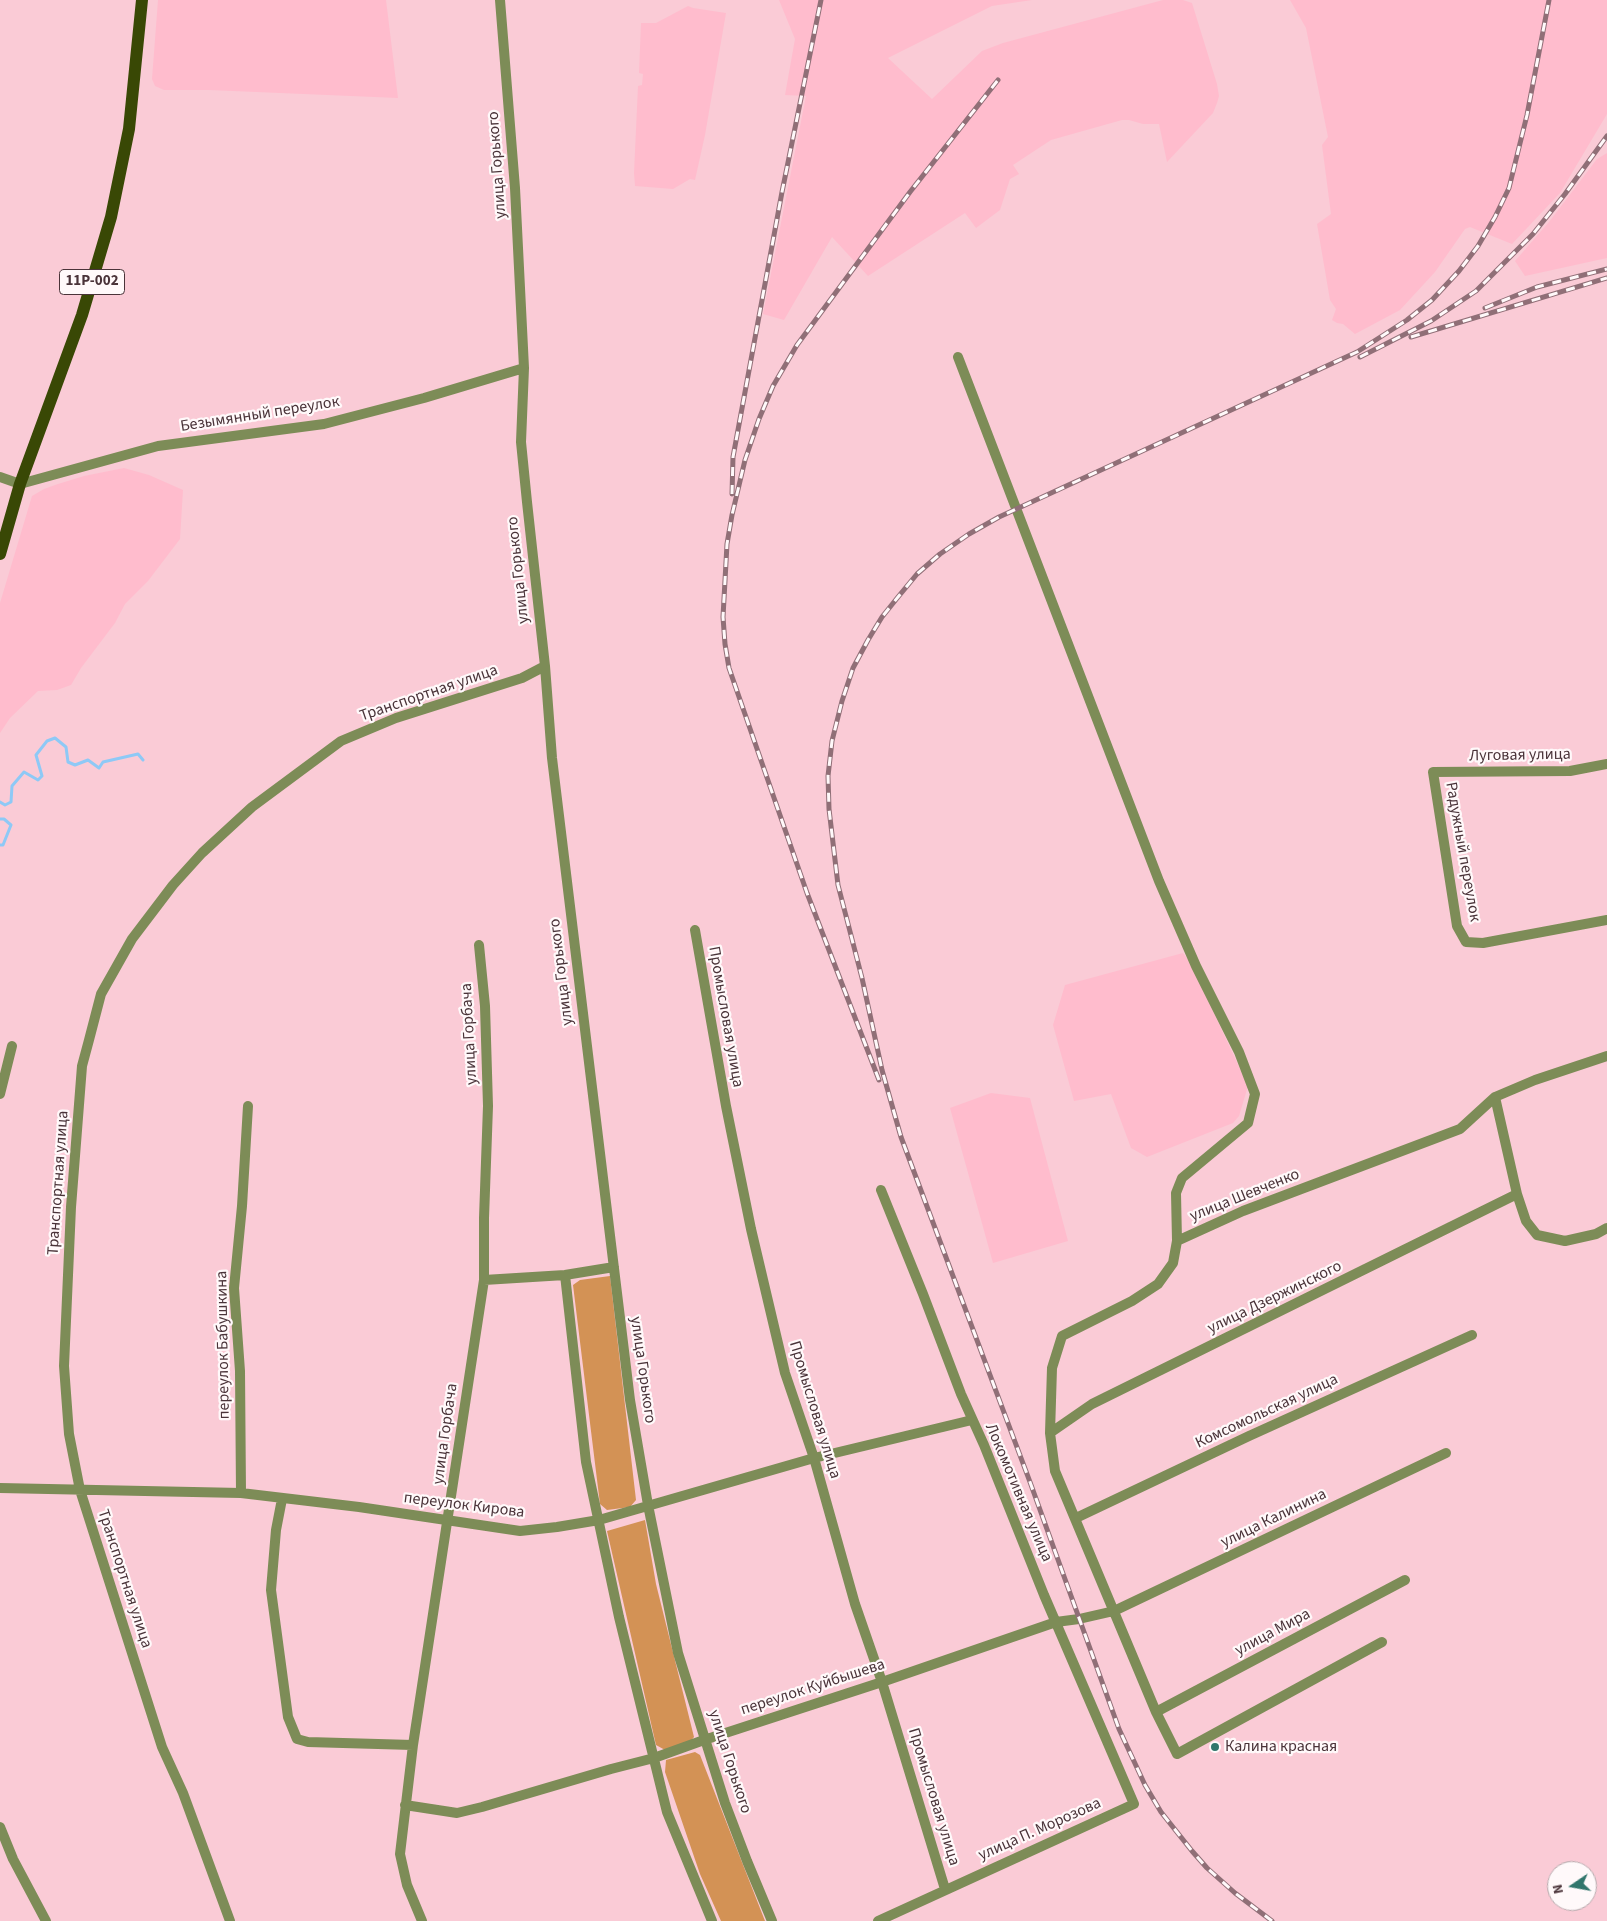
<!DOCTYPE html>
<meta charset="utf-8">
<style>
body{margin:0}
#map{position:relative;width:1607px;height:1921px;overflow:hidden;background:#facbd6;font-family:"Source Sans 3",sans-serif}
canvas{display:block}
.north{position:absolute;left:1547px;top:1861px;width:50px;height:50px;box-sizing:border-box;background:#fff9fa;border:1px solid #b7aaad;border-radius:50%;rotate:258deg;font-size:14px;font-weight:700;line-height:20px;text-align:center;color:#4a3339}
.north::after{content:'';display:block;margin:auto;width:18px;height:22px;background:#31766c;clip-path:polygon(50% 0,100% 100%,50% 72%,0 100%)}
</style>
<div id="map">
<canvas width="1607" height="1921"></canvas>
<div class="north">N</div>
</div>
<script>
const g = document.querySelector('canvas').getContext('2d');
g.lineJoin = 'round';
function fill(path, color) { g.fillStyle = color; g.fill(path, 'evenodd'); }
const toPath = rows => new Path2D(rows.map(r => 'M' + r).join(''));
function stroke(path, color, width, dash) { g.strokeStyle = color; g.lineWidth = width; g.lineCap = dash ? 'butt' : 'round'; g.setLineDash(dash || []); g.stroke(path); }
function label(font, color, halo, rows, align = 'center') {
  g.font = font + ' "Source Sans 3",sans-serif'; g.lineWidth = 4.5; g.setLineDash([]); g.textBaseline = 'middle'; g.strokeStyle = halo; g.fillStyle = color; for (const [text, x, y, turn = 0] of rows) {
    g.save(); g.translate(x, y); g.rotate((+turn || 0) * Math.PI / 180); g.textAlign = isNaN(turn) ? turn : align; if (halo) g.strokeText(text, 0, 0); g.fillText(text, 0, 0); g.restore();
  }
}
const built = toPath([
 [158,0,386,0,398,98,209,90,164,90,155,86,152,79],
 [779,0,1032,0,992,6,888,58,932,99,982,51,1003,43,1163,0,1183,0,1192,3,1217,84,1219,96,1217,103,1213,113,1167,162,1159,124,1143,124,1129,120,1122,120,1051,140,1013,165,1019,174,1010,179,1000,210,976,228,965,213,868,276,832,237,784,320,763,314,806,96,785,95,795,39],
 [1290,0,1607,0,1607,114,1560,193,1512,244,1470,227,1465,229,1435,272,1400,310,1355,334,1343,324,1337,323,1332,320,1336,309,1330,300,1317,224,1331,214,1322,145,1328,137,1306,28],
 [688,6,693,8,726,13,705,135,695,180,690,179,673,189,635,186,634,173,638,86,642,85,643,74,639,73,641,23,656,23],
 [1607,153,1607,258,1525,276,1515,261,1549,222,1597,159],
 [124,468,149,475,183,490,180,539,148,581,125,604,115,623,81,668,71,685,57,690,38,691,10,718,0,733,0,603,32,496,44,489,58,484,84,476],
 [1183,953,1191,964,1248,1086,1239,1116,1233,1123,1147,1157,1131,1148,1111,1094,1074,1101,1053,1025,1065,985],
 [991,1093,1030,1098,1068,1241,993,1263,950,1108]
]);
const forest = toPath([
 [610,1276,636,1500,630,1507,607,1510,600,1504,573,1285,580,1280],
 [645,1520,656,1584,694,1737,690,1742,665,1750,656,1745,607,1531],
 [695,1752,700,1755,765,1921,721,1921,700,1874,665,1772,666,1760]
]);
const stream = toPath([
 [0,802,5,805,11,802,12,786,24,772,38,780,42,776,36,755,47,741,55,738,66,747,68,762,75,765,88,760,99,768,103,762,138,754,143,760],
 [0,819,4,819,11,825,3,845,0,845]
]);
const street = toPath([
 [500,0,515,188,524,368,521,442,527,502,545,666,552,758,630,1400,648,1505,678,1653,725,1803,747,1861,772,1921],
 [958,357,1159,881,1196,966,1239,1052,1255,1094,1248,1123,1182,1178,1176,1193,1177,1241],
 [0,477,20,484,158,446,324,424,424,398,524,368],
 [1607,764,1570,771,1433,772,1457,926,1466,942,1483,943,1607,920],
 [695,930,726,1106,751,1229,785,1373,814,1458,855,1604,882,1682,945,1889],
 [1607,1056,1535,1080,1495,1097,1517,1194,1526,1221,1537,1235,1565,1241,1596,1234,1607,1228],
 [0,1094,12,1046],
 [565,1275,586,1462,619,1617,667,1812,712,1921],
 [484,1280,565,1275,614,1267],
 [1050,1433,1092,1404,1517,1194],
 [0,1488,241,1493,359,1507,520,1531,557,1527,599,1520,814,1458,972,1420],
 [241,1493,240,1371,234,1288,242,1206,248,1106],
 [282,1499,276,1530,271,1590,288,1717,297,1739,308,1742,413,1745],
 [1076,1518,1249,1436,1472,1335],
 [1382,1642,1177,1754,1156,1712,1055,1471,1050,1433,1052,1368,1062,1336,1132,1301,1158,1284,1173,1263,1177,1241,1243,1211,1460,1129,1495,1097],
 [1156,1712,1405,1580],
 [405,1805,457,1813,482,1807,611,1769,654,1758,704,1740,882,1682,1056,1622,1079,1619,1114,1611,1446,1453],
 [0,1827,13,1859,46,1921],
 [230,1921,183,1793,162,1747,80,1490,69,1434,64,1366,71,1207,82,1066,89,1040,101,994,132,939,173,885,202,853,252,807,341,741,396,718,522,678,545,666],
 [422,1921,407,1885,400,1854,413,1745,484,1280,484,1218,488,1106,485,1006,479,945],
 [878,1921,1134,1804,1044,1595,984,1445,961,1394,923,1294,881,1190]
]);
const primary = toPath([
 [0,554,20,484,82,315,111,217,129,129,142,0]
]);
const rail = toPath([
 [1485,308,1537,287,1607,269],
 [1411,337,1607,278],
 [1360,357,1431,321,1476,291,1533,234,1565,194,1607,136],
 [732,494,733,457,782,192,821,0],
 [879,1080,807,893,729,668,725,644,723,617,727,544,732,515,745,460,759,419,773,386,797,345,910,192,998,80],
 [1272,1921,1235,1893,1207,1868,1192,1851,1161,1812,1145,1785,1119,1729,1030,1482,901,1137,882,1070,862,978,838,885,829,809,828,776,832,741,842,701,853,668,868,640,882,617,898,597,917,574,940,554,969,534,999,517,1357,352,1407,320,1432,300,1459,271,1478,246,1495,217,1509,188,1527,115,1549,0]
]);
const markers = [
 [1215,1747,5,"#31766c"]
];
const shields = [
 [92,282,65]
];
const shieldNames = [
 ["11Р-002",92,282]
];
const streetNames = [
 ["улица Горького",498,165,-94],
 ["Безымянный переулок",260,415,-9],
 ["улица Горького",519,570,-96],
 ["Транспортная улица",429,694,-19],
 ["Луговая улица",1520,756,-1],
 ["Радужный переулок",1462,852,80],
 ["улица Горького",562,972,-97],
 ["Промысловая улица",725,1017,80],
 ["улица Горбача",470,1034,-93],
 ["Транспортная улица",59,1183,-86],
 ["улица Шевченко",1245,1196,-22],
 ["улица Дзержинского",1275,1298,-26],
 ["переулок Бабушкина",224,1345,-91],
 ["улица Горького",642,1370,82],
 ["Промысловая улица",814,1410,73],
 ["Комсомольская улица",1267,1412,-25],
 ["улица Горбача",446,1434,-82],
 ["Локомотивная улица",1018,1493,67],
 ["переулок Кирова",464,1506,7],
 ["улица Калинина",1274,1519,-26],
 ["Транспортная улица",124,1579,72],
 ["улица Мира",1273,1633,-28],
 ["переулок Куйбышева",813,1688,-18],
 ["улица Горького",729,1762,72],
 ["Промысловая улица",933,1797,73],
 ["улица П. Морозова",1040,1830,-24]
];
const poiNames = [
 ["Калина красная",1225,1747]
];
fill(built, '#ffbccd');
fill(forest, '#d39255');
stroke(stream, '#8ec9f6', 3);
stroke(street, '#7d8c57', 10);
stroke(primary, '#394805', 12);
stroke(rail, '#906f77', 5);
stroke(rail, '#fff9fa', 3, [9]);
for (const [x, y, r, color] of markers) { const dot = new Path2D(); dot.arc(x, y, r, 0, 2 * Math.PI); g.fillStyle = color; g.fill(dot); stroke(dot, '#fff9fa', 2); }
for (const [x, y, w] of shields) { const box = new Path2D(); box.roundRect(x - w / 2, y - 12.5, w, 25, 4); g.fillStyle = '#fff9fa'; g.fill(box); stroke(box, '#4a3339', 1); }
label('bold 15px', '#4a3339', null, shieldNames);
label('16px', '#4a3339', '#fff9fa', streetNames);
label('16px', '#4a3339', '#fff9fa', poiNames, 'left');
</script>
